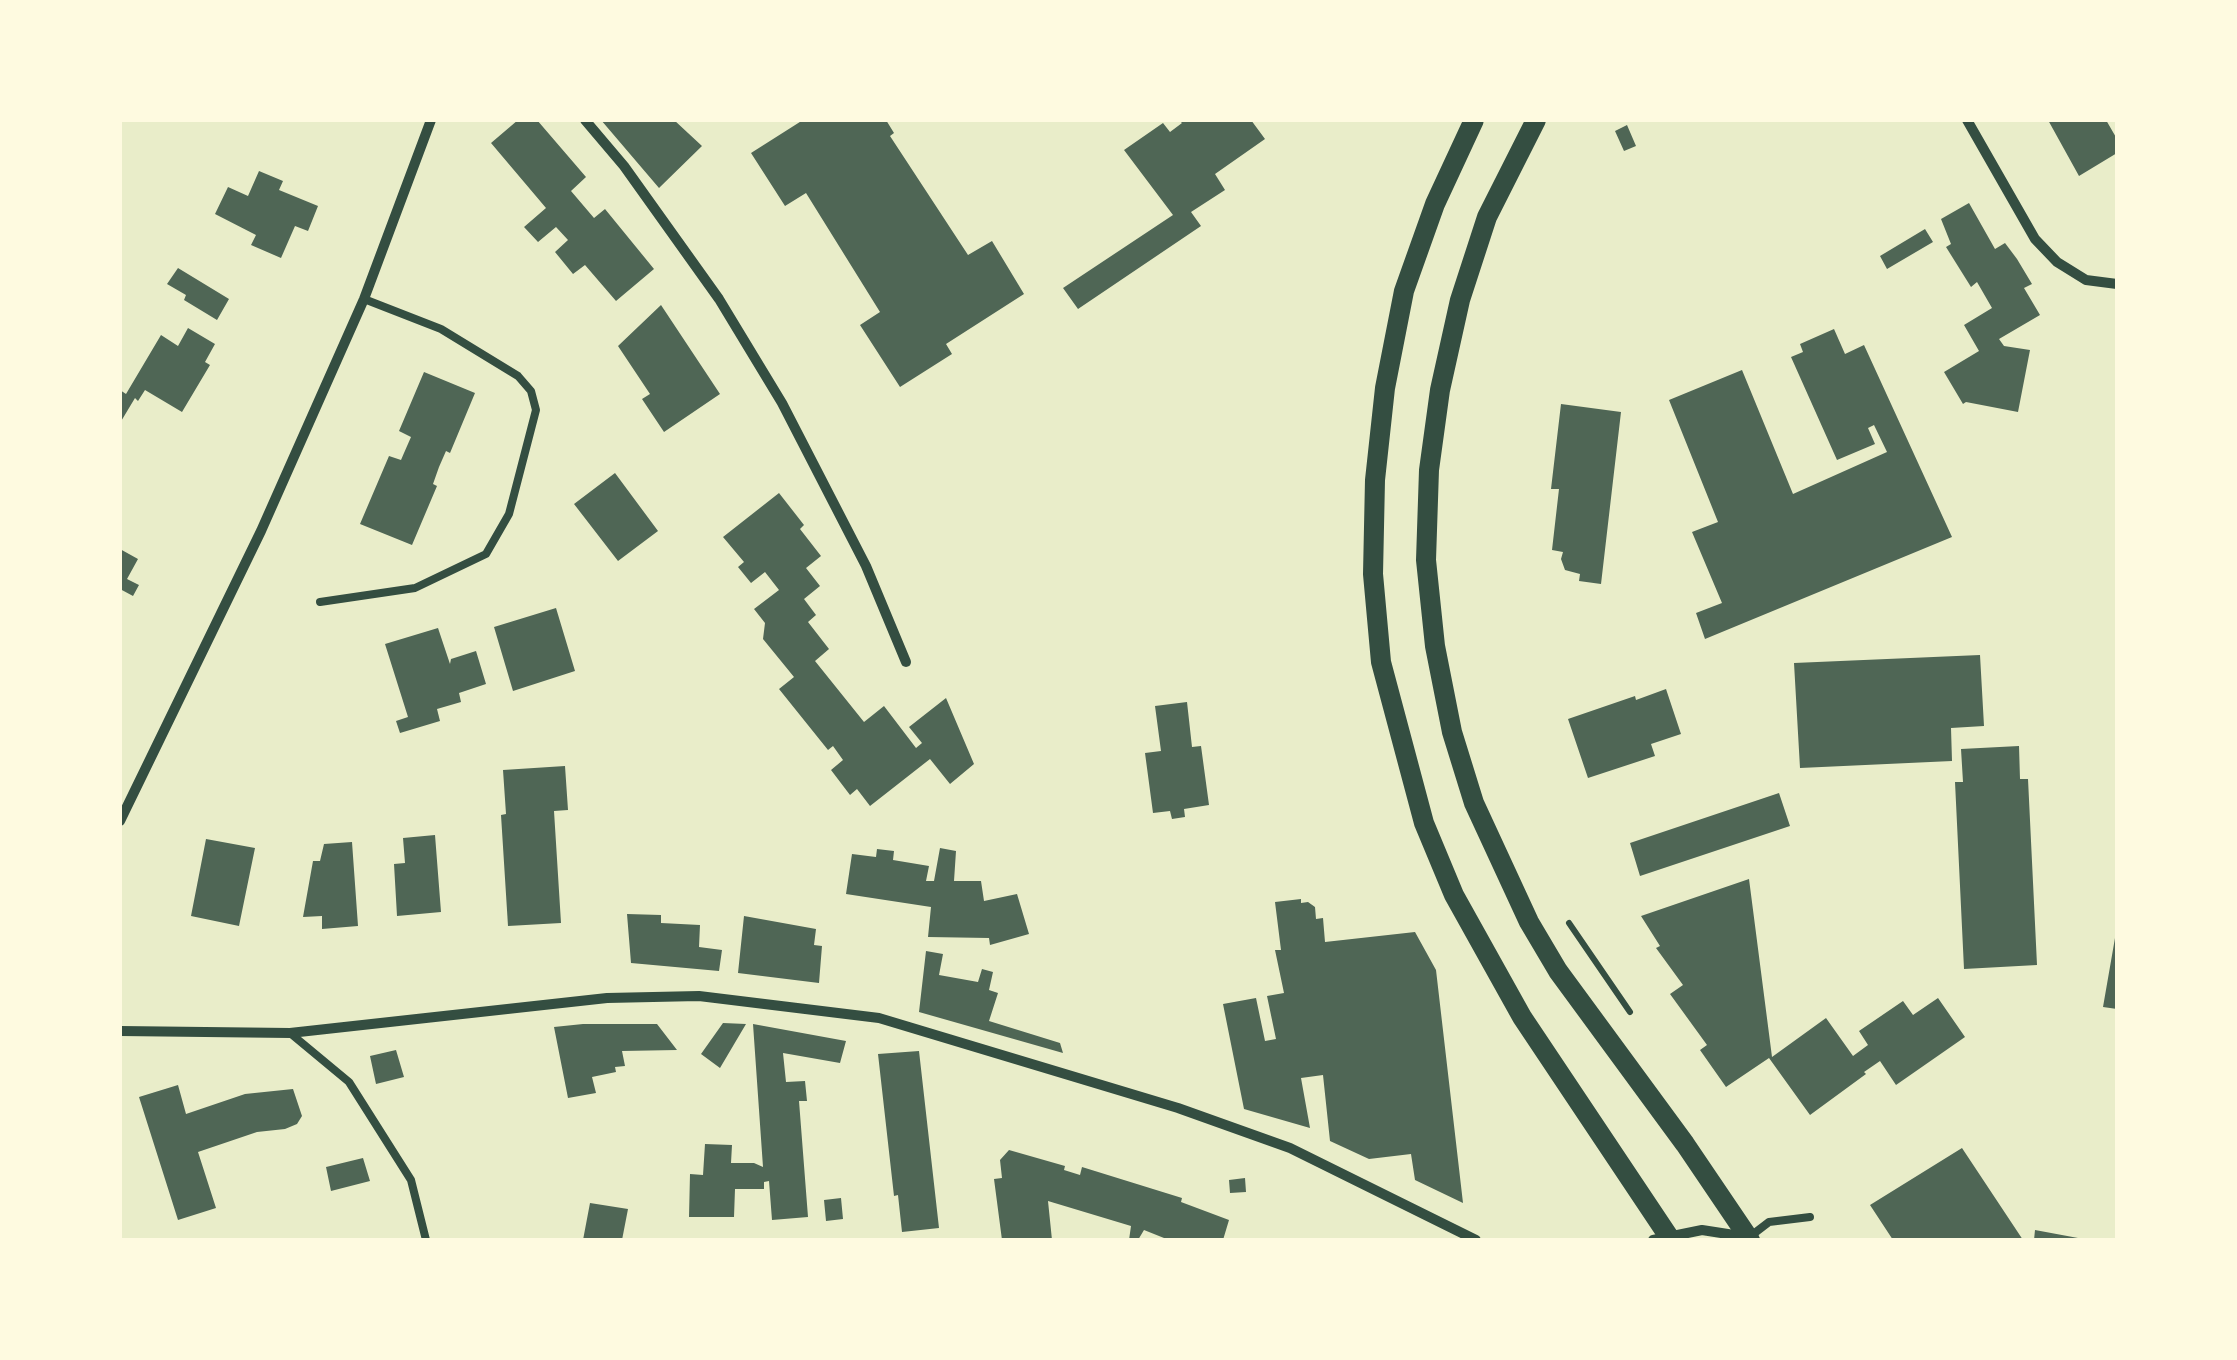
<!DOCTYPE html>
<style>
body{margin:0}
#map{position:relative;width:2237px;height:1360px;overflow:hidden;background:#e9edc9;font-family:Helvetica,sans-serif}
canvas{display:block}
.frame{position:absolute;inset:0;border:122px solid #fefae0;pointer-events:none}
</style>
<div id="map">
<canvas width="2237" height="1360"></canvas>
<div class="frame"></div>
</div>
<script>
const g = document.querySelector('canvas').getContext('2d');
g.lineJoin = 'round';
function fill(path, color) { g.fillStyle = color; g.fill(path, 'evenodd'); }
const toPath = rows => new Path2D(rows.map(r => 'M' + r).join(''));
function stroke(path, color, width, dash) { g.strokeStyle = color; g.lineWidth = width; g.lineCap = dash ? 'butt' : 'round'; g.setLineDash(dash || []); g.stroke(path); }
const building = toPath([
 [518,120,537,120,586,177,571,191,594,218,605,209,654,269,616,301,585,265,573,274,555,252,568,240,556,227,538,242,524,227,546,208,491,143],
 [601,120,674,120,702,146,659,188],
 [803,120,886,120,894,133,890,136,968,255,992,241,1024,294,946,344,952,354,900,387,860,325,880,312,806,193,785,206,751,153],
 [1179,120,1251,120,1265,139,1215,174,1225,190,1191,212,1201,226,1078,309,1063,288,1173,215,1124,150,1163,123,1170,132,1182,123],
 [2048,120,2106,120,2117,139,2117,153,2079,176],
 [1627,125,1636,146,1624,151,1615,131],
 [259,171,283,181,279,190,318,206,308,231,295,226,281,258,251,245,256,235,215,214,228,187,248,196],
 [1969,203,1995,249,2005,243,2017,259,2032,284,2024,288,2040,315,1999,339,2004,346,2030,350,2018,412,1966,402,1963,404,1944,372,1979,351,1964,325,1992,308,1977,282,1971,287,1946,247,1951,244,1941,219],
 [1925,229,1933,242,1887,269,1880,256],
 [178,268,229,299,217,320,184,300,186,295,167,284],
 [661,305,720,394,664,432,642,399,650,394,618,346],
 [188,328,215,344,205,362,210,365,182,412,145,390,138,401,135,398,120,423,120,390,126,394,161,335,178,346],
 [1834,329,1845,354,1864,345,1952,537,1705,639,1696,613,1722,603,1692,532,1718,522,1669,400,1742,370,1793,494,1887,452,1874,425,1868,428,1875,444,1837,460,1791,357,1803,352,1800,344],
 [424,372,475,393,450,453,446,451,439,467,433,484,437,486,412,545,360,524,389,456,401,460,404,453,411,437,399,431],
 [1561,404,1621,412,1601,584,1579,581,1580,574,1565,570,1561,559,1563,552,1552,550,1559,489,1551,489],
 [615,473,658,531,618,561,574,504],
 [779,493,804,525,800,529,821,556,806,568,820,586,804,599,816,615,808,622,829,649,815,661,864,722,884,706,916,748,922,743,909,727,946,698,974,764,950,784,930,759,870,806,857,789,850,795,831,770,843,760,833,746,828,750,779,689,794,677,763,639,765,623,754,609,779,590,765,572,751,583,738,567,744,562,723,537],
 [120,549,138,559,127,579,139,585,133,596,120,589],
 [556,608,575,671,513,691,494,627],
 [438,628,450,664,451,659,476,651,486,684,459,693,461,702,437,709,440,721,400,733,396,721,408,717,385,644],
 [1980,655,1984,726,1951,728,1952,761,1800,768,1794,663],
 [1666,689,1681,734,1651,744,1655,756,1588,778,1568,719,1635,696,1636,700],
 [1187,702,1192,747,1201,746,1209,805,1184,809,1185,817,1172,819,1170,811,1153,813,1145,753,1161,751,1155,706],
 [2019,746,2020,779,2028,779,2037,965,1964,969,1955,782,1963,782,1961,749],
 [565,766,568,810,554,811,561,923,508,926,501,815,506,814,503,770],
 [1779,793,1790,826,1640,876,1630,843],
 [435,835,441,912,397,916,394,864,405,863,403,838],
 [206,839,255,848,239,926,191,916],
 [352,842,358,926,322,929,322,916,303,917,313,861,320,861,324,844],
 [940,848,956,851,954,881,981,881,984,901,1017,894,1029,934,990,945,989,938,928,937,931,907,846,894,852,854,876,857,877,849,894,851,893,860,929,866,926,881,934,881],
 [1749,879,1772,1057,1826,1018,1853,1056,1868,1045,1859,1031,1903,1001,1913,1015,1938,998,1965,1037,1896,1085,1880,1061,1864,1072,1866,1074,1810,1115,1769,1058,1726,1087,1700,1050,1707,1045,1670,994,1683,985,1656,948,1660,946,1641,916],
 [1301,899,1301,903,1308,902,1315,907,1316,919,1323,918,1325,942,1415,932,1436,970,1463,1203,1415,1180,1411,1154,1369,1159,1330,1141,1323,1075,1301,1078,1310,1128,1244,1109,1223,1004,1256,998,1265,1041,1276,1039,1267,996,1284,993,1275,950,1281,950,1275,902],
 [627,914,661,915,661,923,700,925,699,947,722,950,719,971,631,963],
 [744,916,816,929,814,945,822,946,819,983,738,973],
 [2115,938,2117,938,2117,1009,2103,1007],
 [926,951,943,954,939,975,978,982,982,969,993,972,989,990,998,993,989,1021,1060,1043,1063,1053,919,1012],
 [723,1023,746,1024,720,1068,701,1054],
 [583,1024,657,1024,677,1050,622,1051,625,1066,615,1067,616,1072,592,1077,596,1093,568,1098,554,1027],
 [753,1024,846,1041,840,1063,783,1053,786,1082,805,1081,807,1101,799,1101,808,1217,772,1220,769,1181,764,1182,764,1189,735,1189,734,1217,689,1217,690,1174,703,1175,705,1144,732,1145,731,1163,754,1163,763,1167],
 [396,1050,404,1077,376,1084,370,1056],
 [919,1051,939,1228,902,1232,898,1195,894,1196,878,1054],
 [178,1085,186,1114,245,1094,293,1089,302,1116,297,1124,285,1129,257,1132,198,1152,216,1208,178,1220,139,1097],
 [1962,1148,2023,1240,1893,1240,1870,1205],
 [1009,1150,1065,1166,1064,1170,1080,1175,1082,1167,1182,1198,1181,1202,1229,1220,1223,1240,1169,1240,1144,1230,1138,1240,1129,1240,1131,1226,1048,1201,1052,1240,1002,1240,994,1179,1002,1178,1000,1160],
 [363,1158,370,1181,331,1191,326,1167],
 [1245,1178,1246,1192,1230,1193,1229,1180],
 [841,1198,843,1219,826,1221,824,1200],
 [590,1203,628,1209,622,1240,583,1240],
 [2035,1230,2078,1238,2077,1240,2034,1240]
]);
const path = toPath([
 [1569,923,1630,1012]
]);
const service = toPath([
 [320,602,415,588,486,554,509,514,536,410,531,391,518,376,441,329,364,299],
 [290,1033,349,1082,411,1180,426,1240],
 [1752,1235,1769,1222,1810,1217]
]);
const minor = toPath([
 [585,120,624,166,719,299,782,403,866,566,906,662],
 [1967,120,2035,239,2057,262,2086,280,2117,284],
 [120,821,261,531,364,299,431,120],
 [120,1031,290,1033,607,998,699,996,879,1018,1178,1108,1290,1148,1476,1240],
 [1653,1240,1702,1230,1747,1237]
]);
const secondary = toPath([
 [1474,120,1435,204,1404,291,1385,388,1375,480,1373,574,1381,662,1424,823,1454,895,1522,1017,1671,1240],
 [1536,120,1487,217,1460,300,1440,390,1429,470,1426,560,1435,646,1452,732,1474,803,1529,922,1558,971,1685,1144,1750,1240]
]);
fill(building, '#4f6655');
stroke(path, '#344e41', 6);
stroke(service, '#344e41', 8);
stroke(minor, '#344e41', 10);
stroke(secondary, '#344e41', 20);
</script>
